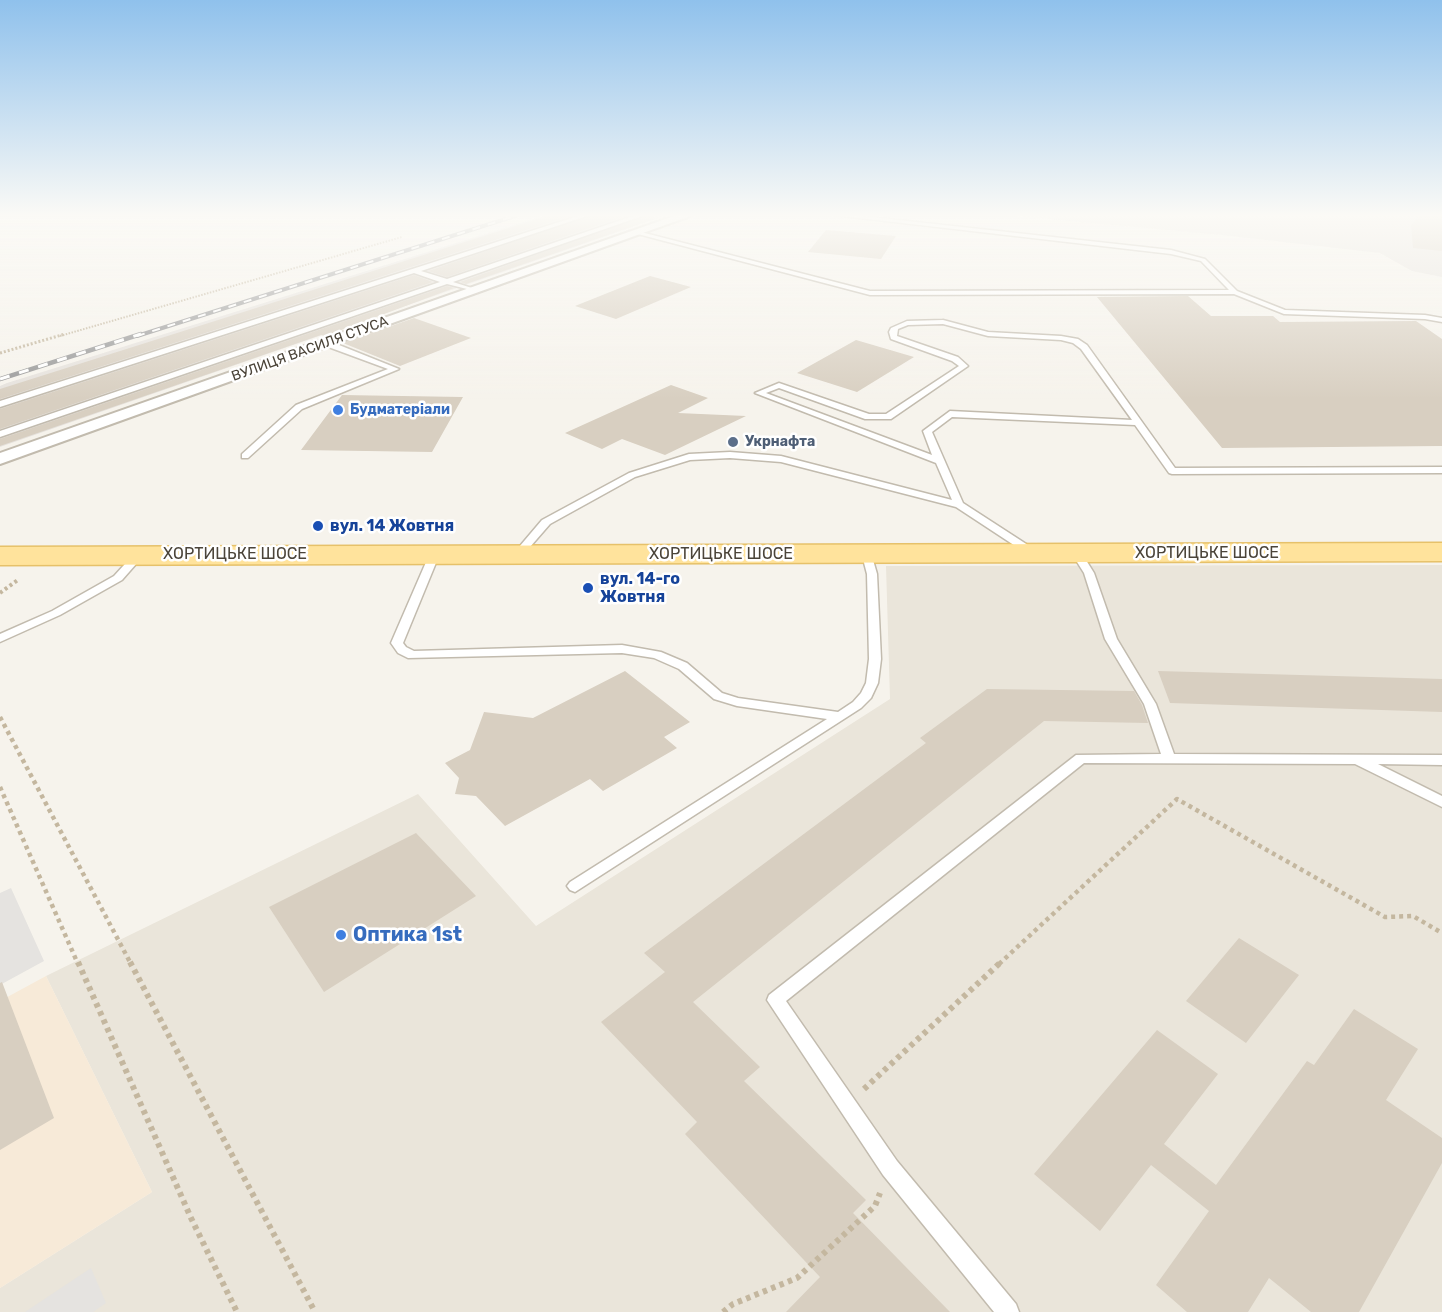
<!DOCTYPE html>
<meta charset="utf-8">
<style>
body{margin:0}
canvas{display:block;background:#f6f3ec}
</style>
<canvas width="1442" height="1312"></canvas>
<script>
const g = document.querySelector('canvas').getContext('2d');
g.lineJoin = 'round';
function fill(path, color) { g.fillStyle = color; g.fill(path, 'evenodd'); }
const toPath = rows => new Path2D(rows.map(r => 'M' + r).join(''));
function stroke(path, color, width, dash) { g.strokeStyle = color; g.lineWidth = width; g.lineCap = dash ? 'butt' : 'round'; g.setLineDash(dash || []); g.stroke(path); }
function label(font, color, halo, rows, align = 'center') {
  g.font = font + ' Rubik,sans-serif'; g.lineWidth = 5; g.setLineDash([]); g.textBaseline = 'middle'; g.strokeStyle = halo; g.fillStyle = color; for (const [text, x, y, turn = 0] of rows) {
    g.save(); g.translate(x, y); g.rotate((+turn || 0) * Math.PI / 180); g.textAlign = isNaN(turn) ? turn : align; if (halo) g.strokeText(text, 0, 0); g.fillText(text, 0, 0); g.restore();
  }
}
const residential = toPath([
 [1442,565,1442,1312,0,1312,0,1288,152,1192,46,976,418,794,536,926,890,699,886,566]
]);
const commercial = toPath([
 [46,976,152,1192,0,1288,0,1001]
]);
const industrial = toPath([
 [546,215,667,215,0,447,0,386,7,383],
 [1005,215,1442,215,1442,277,1412,271,1380,253,1222,235]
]);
const parking = toPath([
 [11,888,44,961,0,985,0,893],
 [91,1268,106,1303,93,1312,25,1312]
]);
const building = toPath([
 [550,215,573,215,0,399,0,389],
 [592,215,628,215,447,277,428,271],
 [647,215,654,215,654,219,466,284,460,282],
 [1420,215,1442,215,1442,251,1413,248,1411,225],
 [826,230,896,236,881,259,808,252],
 [414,275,433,282,0,429,0,409],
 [650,276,691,287,616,319,575,306],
 [447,286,454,288,325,336,321,335,0,446,0,439],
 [1188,296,1211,316,1273,316,1280,322,1416,321,1442,339,1442,446,1222,448,1097,297],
 [414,318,471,338,400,366,343,343],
 [856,340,914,357,857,392,797,373],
 [671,385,708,398,678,413,746,416,665,455,622,439,602,449,565,433],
 [342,395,463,397,432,452,301,450],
 [625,671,690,722,664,737,677,748,603,791,590,779,505,826,476,796,455,794,459,778,445,763,470,750,484,712,533,718],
 [1158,671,1442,679,1442,712,1170,703],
 [987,689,1134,691,1142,705,1148,723,1044,721,693,1002,760,1067,744,1081,866,1200,853,1213,950,1312,786,1312,820,1277,685,1134,697,1122,601,1022,665,972,644,953,926,743,920,738],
 [416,833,476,896,324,992,269,907],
 [1239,938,1299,975,1246,1043,1186,1001],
 [2,982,54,1118,0,1150,0,983],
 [1354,1009,1418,1049,1386,1100,1442,1138,1442,1163,1359,1312,1311,1312,1269,1278,1248,1312,1187,1312,1156,1285,1209,1211,1151,1165,1100,1231,1034,1174,1157,1030,1218,1074,1164,1144,1216,1185,1307,1061,1314,1065]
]);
const pathFar4 = toPath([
 [60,336,402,237]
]);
const pathFar3 = toPath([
 [0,353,65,334]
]);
const pathFar2 = toPath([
 [0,593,19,579]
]);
const pathFar1 = toPath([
 [0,717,131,964],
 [0,787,78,964],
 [999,964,1177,799,1385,917,1413,916,1442,933]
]);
const path = toPath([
 [78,962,191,1218,237,1312],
 [130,962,315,1312],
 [864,1089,1001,962],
 [723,1312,733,1304,797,1278,875,1206,880,1193]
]);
const lane = toPath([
 [581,215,590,215,421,271,447,279,636,215,645,215,453,282,475,289,475,291,447,284,0,437,0,431,440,282,414,273,0,407,0,401,581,215],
 [833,215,853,215,1171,250,1205,259,1237,291,1285,310,1425,315,1442,318,1442,322,1425,319,1284,314,1234,294,870,295,634,233,637,231,870,291,1229,290,1201,261,1171,254,833,215],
 [943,320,988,332,1061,336,1078,339,1087,345,1175,468,1442,467,1442,473,1172,474,1169,473,1135,425,952,417,932,432,963,503,1037,551,1038,553,1037,555,1029,555,956,507,781,462,730,458,690,460,635,477,550,524,523,555,515,555,514,553,542,520,629,473,689,454,730,452,781,456,952,500,936,463,755,393,779,383,869,414,886,414,959,366,952,361,891,339,889,332,891,328,907,321,943,320],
 [943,324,988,336,1061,340,1073,343,1081,349,1132,420,950,411,923,431,932,455,766,393,779,388,865,419,891,419,968,366,958,357,897,336,898,329,908,325,943,324],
 [323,341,329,341,399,369,302,409,248,458,242,458,242,454,296,405,388,369,323,345,323,341],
 [435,550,440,553,403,643,406,647,414,651,622,645,661,652,687,663,722,693,738,698,838,712,853,702,861,693,866,683,869,659,867,574,862,555,867,552,871,553,877,574,881,659,878,683,871,698,861,708,575,892,570,890,567,886,570,882,827,719,737,706,714,699,679,669,654,658,622,653,408,658,398,653,391,643,430,553,435,550],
 [1077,551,1081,552,1094,573,1117,639,1156,704,1174,754,1442,755,1442,765,1378,764,1442,796,1442,807,1355,764,1084,763,786,1001,897,1161,1016,1304,1019,1312,994,1312,883,1175,767,1000,769,995,1076,755,1161,754,1144,704,1105,639,1084,573,1072,554,1077,551],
 [139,552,144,555,122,580,60,615,0,642,0,634,52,611,114,576,135,553,139,552]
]);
const street = toPath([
 [677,215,693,215,0,464,0,453,677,215]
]);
const primary = toPath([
 [1442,543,1442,561,0,565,0,547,1442,543]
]);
const railFar1 = toPath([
 [137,336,518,215]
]);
const rail = toPath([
 [0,379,141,334]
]);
const markers = [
 [338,410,6,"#3f7fe0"],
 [733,442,6,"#5c6f8a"],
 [318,526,6,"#1a4fb4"],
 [588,588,6,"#1a4fb4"],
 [341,935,6,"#3f7fe0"]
];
const farStreetnames = [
 ["ВУЛИЦЯ ВАСИЛЯ СТУСА",310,349,-20]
];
const farShopnames = [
 ["Будматеріали",350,410]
];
const farServicenames = [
 ["Укрнафта",745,442]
];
const transitNames = [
 ["вул. 14 Жовтня",330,526],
 ["вул. 14-го",600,579],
 ["Жовтня",600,597]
];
const streetNames = [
 ["ХОРТИЦЬКЕ ШОСЕ",1207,553],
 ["ХОРТИЦЬКЕ ШОСЕ",235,554],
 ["ХОРТИЦЬКЕ ШОСЕ",721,554]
];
const nearShopnames = [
 ["Оптика 1st",353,935]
];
fill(residential, '#eae5da');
fill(commercial, '#f7ead8');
fill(industrial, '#e6e2dd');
fill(parking, '#e5e3e0');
fill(building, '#d8cfc1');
stroke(lane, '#c2bbae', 3);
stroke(street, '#c2bbae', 4);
stroke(primary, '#e6c16a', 3);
stroke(pathFar4, '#c4b79f', 2, [1.5, 1.5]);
stroke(pathFar3, '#c4b79f', 3, [2, 2]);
stroke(pathFar2, '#c4b79f', 4, [3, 3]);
stroke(pathFar1, '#c4b79f', 4.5, [4, 4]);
stroke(path, '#c4b79f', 6, [4.5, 4.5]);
fill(lane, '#fff');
fill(street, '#fff');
fill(primary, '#ffe39c');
stroke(railFar1, '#9a9a9a', 4);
stroke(rail, '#9a9a9a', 4.5);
stroke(railFar1, '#fff', 2, [8]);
stroke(rail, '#fff', 3, [10]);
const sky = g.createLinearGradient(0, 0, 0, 399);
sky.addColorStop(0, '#8fc1ec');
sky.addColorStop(0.54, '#fbfaf6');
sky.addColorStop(1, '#fbfaf600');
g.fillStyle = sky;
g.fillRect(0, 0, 1442, 399);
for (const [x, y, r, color] of markers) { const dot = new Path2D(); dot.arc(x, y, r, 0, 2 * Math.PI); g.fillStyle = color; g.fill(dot); stroke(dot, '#fff', 2); }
label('14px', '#4b4439', '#fff', farStreetnames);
label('bold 14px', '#366cbe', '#fff', farShopnames, 'left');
label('bold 14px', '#4e5e75', '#fff', farServicenames, 'left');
label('bold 16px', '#164399', '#fff', transitNames, 'left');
label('16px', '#4b4439', '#fff', streetNames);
label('bold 20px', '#366cbe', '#fff', nearShopnames, 'left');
</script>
